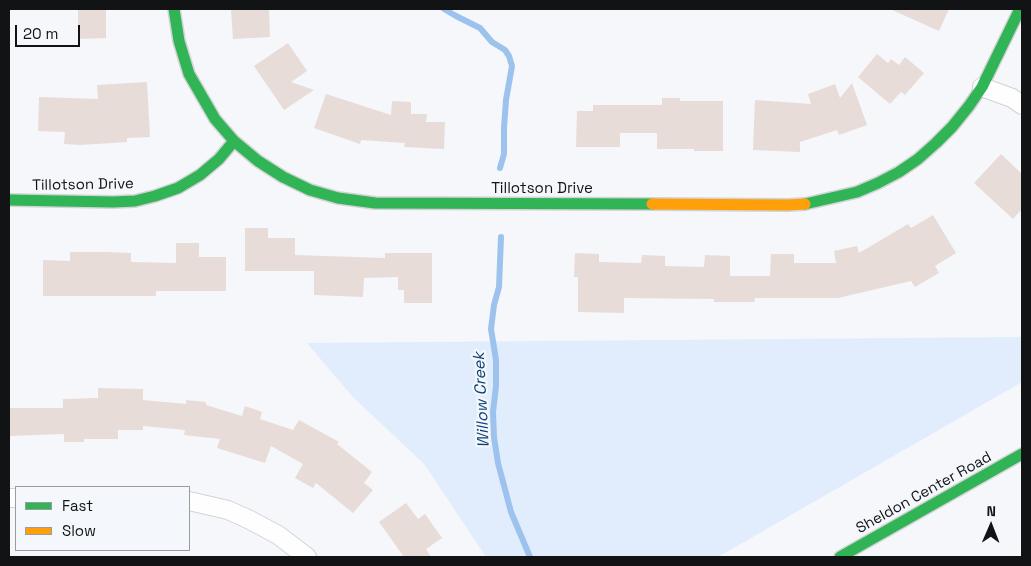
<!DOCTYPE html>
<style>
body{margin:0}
#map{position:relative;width:1031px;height:566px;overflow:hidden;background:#f5f7fa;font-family:"Space Grotesk",sans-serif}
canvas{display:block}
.frame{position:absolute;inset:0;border:10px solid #121314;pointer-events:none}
.legend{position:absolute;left:15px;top:486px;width:175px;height:65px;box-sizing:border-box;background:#f4f7fb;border:1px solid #9a9c9f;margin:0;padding:6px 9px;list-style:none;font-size:15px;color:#121314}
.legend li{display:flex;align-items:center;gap:10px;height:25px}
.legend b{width:25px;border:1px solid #9a9c9f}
.north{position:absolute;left:966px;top:501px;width:50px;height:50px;-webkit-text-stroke:4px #f4f7fb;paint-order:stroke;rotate:1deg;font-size:14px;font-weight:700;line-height:20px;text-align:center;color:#121314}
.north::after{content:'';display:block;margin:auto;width:18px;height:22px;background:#121314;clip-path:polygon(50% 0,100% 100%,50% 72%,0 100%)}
.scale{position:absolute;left:15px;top:25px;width:65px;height:22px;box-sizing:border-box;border:2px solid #121314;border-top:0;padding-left:6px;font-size:15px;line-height:18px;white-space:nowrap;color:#121314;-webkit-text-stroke:4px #f4f7fb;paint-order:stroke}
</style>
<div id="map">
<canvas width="1031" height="566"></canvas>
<div class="frame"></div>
<ul class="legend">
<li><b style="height:6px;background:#30b455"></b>Fast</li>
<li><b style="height:6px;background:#ff9f0a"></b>Slow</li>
</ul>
<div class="north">N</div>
<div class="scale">20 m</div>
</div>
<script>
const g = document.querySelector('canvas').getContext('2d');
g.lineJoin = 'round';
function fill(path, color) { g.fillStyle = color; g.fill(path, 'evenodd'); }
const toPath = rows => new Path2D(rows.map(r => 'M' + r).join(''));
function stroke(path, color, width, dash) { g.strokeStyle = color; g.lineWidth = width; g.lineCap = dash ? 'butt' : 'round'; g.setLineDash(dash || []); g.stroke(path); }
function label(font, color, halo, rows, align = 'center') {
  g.font = font + ' "Space Grotesk",sans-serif'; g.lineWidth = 4.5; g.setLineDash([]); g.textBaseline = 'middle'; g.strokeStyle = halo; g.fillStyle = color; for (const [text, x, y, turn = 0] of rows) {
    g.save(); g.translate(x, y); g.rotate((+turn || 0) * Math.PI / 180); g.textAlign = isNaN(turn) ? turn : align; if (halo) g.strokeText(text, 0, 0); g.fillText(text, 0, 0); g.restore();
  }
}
const green = toPath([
 [1022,337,1022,382,718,557,486,557,425,465,352,396,307,343]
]);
const stream = toPath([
 [444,9,456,16,480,28,492,42,505,50,509,56,512,66,506,100,504,128,504,154,500,168],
 [501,237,499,287,494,305,491,329,496,360,496,386,493,412,494,437,498,463,511,512,530,557]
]);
const building = toPath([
 [78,9,106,9,106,38,78,39],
 [231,9,269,9,270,37,233,39],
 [890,9,949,9,939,31],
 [288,43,307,71,291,82,314,90,284,110,254,66],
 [877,54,888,63,891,59,899,65,905,57,924,73,905,95,901,92,890,104,858,77],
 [147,82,150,137,127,138,127,142,80,145,64,144,65,132,38,131,39,97,98,99,97,85],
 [852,83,867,125,839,135,837,130,800,142,800,152,753,150,755,100,811,104,808,94,835,84,840,98],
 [326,94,391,115,392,101,411,102,411,114,427,114,426,122,445,122,444,149,404,147,405,143,361,140,360,144,314,128],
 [662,98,680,98,680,101,723,101,723,151,694,151,694,149,657,149,657,133,620,133,620,147,576,147,577,111,593,111,593,105,662,105],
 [1001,154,1022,174,1022,209,1013,219,974,183],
 [933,215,956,253,935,266,939,273,915,287,911,281,838,298,755,298,754,302,714,302,714,299,624,298,624,313,578,312,578,277,574,277,575,253,599,254,599,262,641,263,642,255,665,256,665,266,704,267,705,255,730,256,730,276,770,276,771,254,794,254,794,263,836,263,834,251,857,246,859,253,908,224,911,228],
 [245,228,268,228,268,238,295,238,295,255,385,258,385,253,432,253,432,303,404,303,404,290,398,290,398,277,364,278,363,297,314,295,314,271,245,271],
 [176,243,199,243,199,257,226,257,226,291,156,291,156,296,43,296,43,260,70,261,70,252,107,252,131,253,131,262,176,263],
 [98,388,143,389,143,400,186,404,186,400,206,402,206,405,242,416,245,406,262,412,260,419,293,430,299,420,339,442,337,444,372,472,364,483,373,490,353,513,316,483,313,488,295,478,303,464,271,446,265,463,217,448,220,439,184,435,185,430,143,426,143,430,118,430,118,439,84,439,84,442,64,442,64,434,9,436,9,408,63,408,63,399,98,398],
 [406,503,418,519,425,514,442,538,426,549,431,557,404,557,379,522]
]);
const street = toPath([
 [982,87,1012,98,1022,105],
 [9,498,16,498],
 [189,501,228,510,250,520,278,535,307,557]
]);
const fast = toPath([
 [174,9,179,41,189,74,215,119,234,141,258,161,283,177,310,190,338,198,375,203,652,204],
 [9,200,113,202,135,201,155,196,178,188,200,175,219,159,234,141],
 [805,204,857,192,878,183,899,172,918,159,936,143,952,127,969,106,982,87,1020,9],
 [840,557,1022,454]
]);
const slow = toPath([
 [652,204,788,205,805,204]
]);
const streetNames = [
 ["Tillotson Drive",83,185,-1],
 ["Tillotson Drive",542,189],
 ["Sheldon Center Road",924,493,-29]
];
const waterNames = [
 ["Willow Creek",482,400,-93]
];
fill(green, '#e1edfd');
stroke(stream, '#9dc2ee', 6);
fill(building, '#e7dcd7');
stroke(street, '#d2d3d5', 20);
stroke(fast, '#d2d3d5', 14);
stroke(slow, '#d2d3d5', 14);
stroke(street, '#fefefe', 18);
stroke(fast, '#30b455', 11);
stroke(slow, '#ff9f0a', 11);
label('15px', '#121314', '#f4f7fb', streetNames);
label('italic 16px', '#0b4178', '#f4f7fb', waterNames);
</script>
